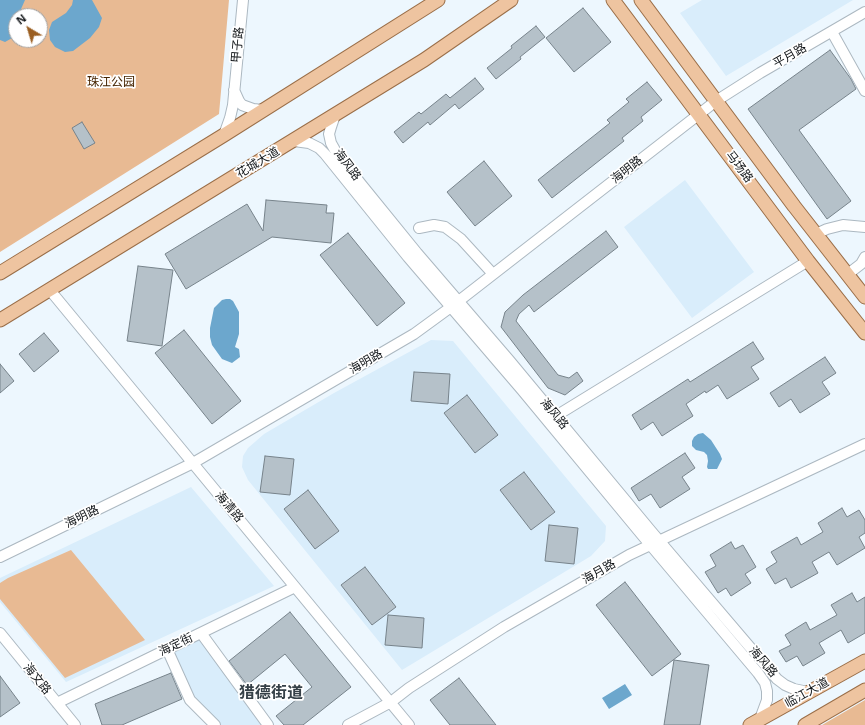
<!DOCTYPE html>
<meta charset="utf-8">
<style>
body{margin:0}
#map{position:relative;width:865px;height:725px;overflow:hidden;background:#edf7fe;font-family:"Open Sans",sans-serif}
canvas{display:block}
.north{position:absolute;left:8px;top:8px;width:40px;height:40px;box-sizing:border-box;background:#fff;border:1px solid #a1a2a3;border-radius:50%;rotate:322deg;font-size:11px;font-weight:700;line-height:16px;text-align:center;color:#13171a}
.north::after{content:'';display:block;margin:auto;width:14px;height:18px;background:#9b5f22;clip-path:polygon(50% 0,100% 100%,50% 72%,0 100%)}
</style>
<div id="map">
<canvas width="865" height="725"></canvas>
<div class="north">N</div>
</div>
<script>
const g = document.querySelector('canvas').getContext('2d');
g.lineJoin = 'round';
function fill(path, color) { g.fillStyle = color; g.fill(path, 'evenodd'); }
const toPath = rows => new Path2D(rows.map(r => 'M' + r).join(''));
function stroke(path, color, width, dash) { g.strokeStyle = color; g.lineWidth = width; g.lineCap = dash ? 'butt' : 'round'; g.setLineDash(dash || []); g.stroke(path); }
function label(font, color, halo, rows, align = 'center') {
  g.font = font + ' "Open Sans","Noto Sans SC",sans-serif'; g.lineWidth = 3.5; g.setLineDash([]); g.textBaseline = 'middle'; g.strokeStyle = halo; g.fillStyle = color; for (const [text, x, y, turn = 0] of rows) {
    g.save(); g.translate(x, y); g.rotate((+turn || 0) * Math.PI / 180); g.textAlign = isNaN(turn) ? turn : align; if (halo) g.strokeText(text, 0, 0); g.fillText(text, 0, 0); g.restore();
  }
}
const built = toPath([
 [702,0,853,0,726,76,680,13],
 [685,180,754,272,692,318,624,227],
 [431,340,453,341,606,526,605,541,591,556,402,670,248,480,242,467,243,456,248,448,264,434,334,393],
 [191,487,274,586,66,682,0,602,0,578],
 [200,637,263,725,220,725,195,698,171,652]
]);
const green = toPath([
 [0,0,229,0,219,114,0,252],
 [16,16,40,16,40,40,16,40],
 [71,550,145,640,65,678,0,599,0,583,8,578],
 [865,700,865,725,822,725]
]);
const water = toPath([
 [0,0,25,0,18,16,16,16,16,27,14,37,5,42,0,40],
 [73,0,92,0,102,18,99,27,90,38,73,51,65,52,55,47,50,40,49,30,52,22,66,13,72,5],
 [226,299,230,299,233,301,239,312,239,334,235,347,239,349,240,357,232,363,222,359,212,345,210,337,210,328,214,308,222,300],
 [703,433,711,440,720,454,722,459,717,469,708,469,707,467,708,461,707,455,704,452,696,450,692,446,692,441,694,437,698,434],
 [625,684,632,695,609,709,602,698]
]);
const building = toPath([
 [583,8,611,42,574,72,546,38,583,8],
 [536,26,545,37,520,57,521,59,496,79,487,68,512,48,511,46,536,26],
 [830,50,851,79,856,89,799,130,851,201,827,219,748,109,830,50],
 [475,78,484,89,459,109,455,104,430,125,428,122,403,143,394,132,419,112,421,114,446,94,450,98,475,78],
 [647,82,662,100,641,117,643,121,622,138,624,141,552,198,538,180,610,123,607,120,629,102,626,99,647,82],
 [82,122,95,143,84,149,72,128,82,122],
 [484,161,512,196,475,226,447,192,484,161],
 [266,200,327,205,326,213,334,213,331,243,272,237,186,289,165,254,247,204,263,231,266,200],
 [606,231,618,247,534,312,529,305,519,314,516,321,558,375,569,378,577,372,583,381,565,395,548,388,501,327,505,312,523,295,606,231],
 [348,233,405,303,377,326,320,255,348,233],
 [138,266,173,270,162,346,127,341,138,266],
 [184,330,241,401,212,424,155,353,184,330],
 [44,333,59,351,34,372,19,354,44,333],
 [753,342,764,359,751,367,759,379,727,399,718,385,706,393,705,391,686,404,693,416,662,436,653,422,641,430,632,415,688,379,690,382,753,342],
 [825,357,836,373,822,382,830,394,800,413,791,399,779,407,770,393,825,357],
 [0,364,14,381,0,393,0,364],
 [414,372,450,374,448,404,411,401,414,372],
 [467,395,498,435,475,453,444,413,467,395],
 [685,453,695,468,682,477,690,489,660,508,651,494,639,501,631,488,685,453],
 [265,456,294,459,290,495,260,492,265,456],
 [524,472,555,512,531,530,500,490,524,472],
 [308,490,339,531,315,549,284,509,308,490],
 [842,508,847,517,859,510,865,520,865,533,859,537,865,548,837,565,829,552,812,562,818,573,791,588,786,578,775,584,766,569,777,562,771,552,797,537,801,545,823,532,818,523,842,508],
 [549,525,578,528,574,564,545,561,549,525],
 [731,542,735,549,743,545,756,567,745,574,751,583,731,596,726,588,718,593,705,572,716,566,710,555,731,542],
 [365,567,396,607,372,625,341,585,365,567],
 [625,582,681,654,652,676,596,605,625,582],
 [852,593,857,602,865,597,865,633,848,643,841,630,819,643,825,653,803,666,797,656,786,662,779,651,791,645,785,635,806,622,810,630,837,615,831,605,852,593],
 [290,612,351,687,303,725,284,725,276,716,312,687,285,654,247,685,229,661,290,612],
 [388,615,424,618,422,648,385,645,388,615],
 [674,660,709,665,700,725,664,725,674,660],
 [171,673,182,699,122,725,102,725,95,704,171,673],
 [0,676,20,703,0,717,0,676],
 [459,678,477,701,496,725,450,725,430,700,459,678]
]);
const minor = toPath([
 [832,32,865,91],
 [234,90,239,101,242,105,253,109,264,110],
 [335,115,331,127,329,134,331,143,336,152,361,184,417,253,509,360,651,531,777,679,785,685,794,689,808,692],
 [224,135,230,118,233,105,243,0],
 [294,141,309,143,319,148,325,154,408,257,522,390,642,535,758,673,765,683,767,691,767,700,760,719],
 [419,228,434,225,445,227,461,239,493,274],
 [816,234,827,229,843,225,865,227],
 [848,274,861,264,865,257],
 [49,289,409,725],
 [551,419,808,261],
 [0,557,193,463,414,334,451,307,716,101,760,73,865,12],
 [0,633,75,725],
 [201,633,268,725],
 [167,649,190,700,215,725],
 [57,703,295,587],
 [348,725,391,702,409,688,504,627,629,555,865,444]
]);
const major = toPath([
 [613,0,808,261,865,333],
 [641,0,794,206,865,297],
 [0,273,224,135,438,0],
 [0,320,424,60,511,0],
 [750,725,865,661],
 [805,725,865,690]
]);
const streetNames = [
 ["甲子路",238,45,-85],
 ["平月路",790,56,-30],
 ["花城大道",258,163,-31],
 ["海风路",347,165,53],
 ["马场路",739,167,53],
 ["海明路",627,170,-38],
 ["海明路",366,362,-30],
 ["海风路",554,414,50],
 ["海清路",229,507,50],
 ["海明路",82,517,-26],
 ["海月路",599,572,-30],
 ["海定街",176,645,-26],
 ["海风路",763,662,49],
 ["海文路",37,679,51],
 ["临江大道",807,693,-29]
];
const parkNames = [
 ["珠江公园",111,83]
];
const districtNames = [
 ["猎德街道",271,693]
];
fill(built, '#d9edfb');
fill(green, '#e8ba93');
fill(water, '#6ca7cd');
fill(building, '#b5c1c9');
stroke(building, '#77838b', 1);
stroke(minor, '#acb8c1', 12);
stroke(major, '#9a6e48', 15);
stroke(minor, '#fff', 10);
stroke(major, '#eec4a0', 13);
label('12px', '#13171a', '#fff', streetNames);
label('12px', '#452400', '#fff', parkNames);
label('bold 16px', '#354047', '#fff', districtNames);
</script>
